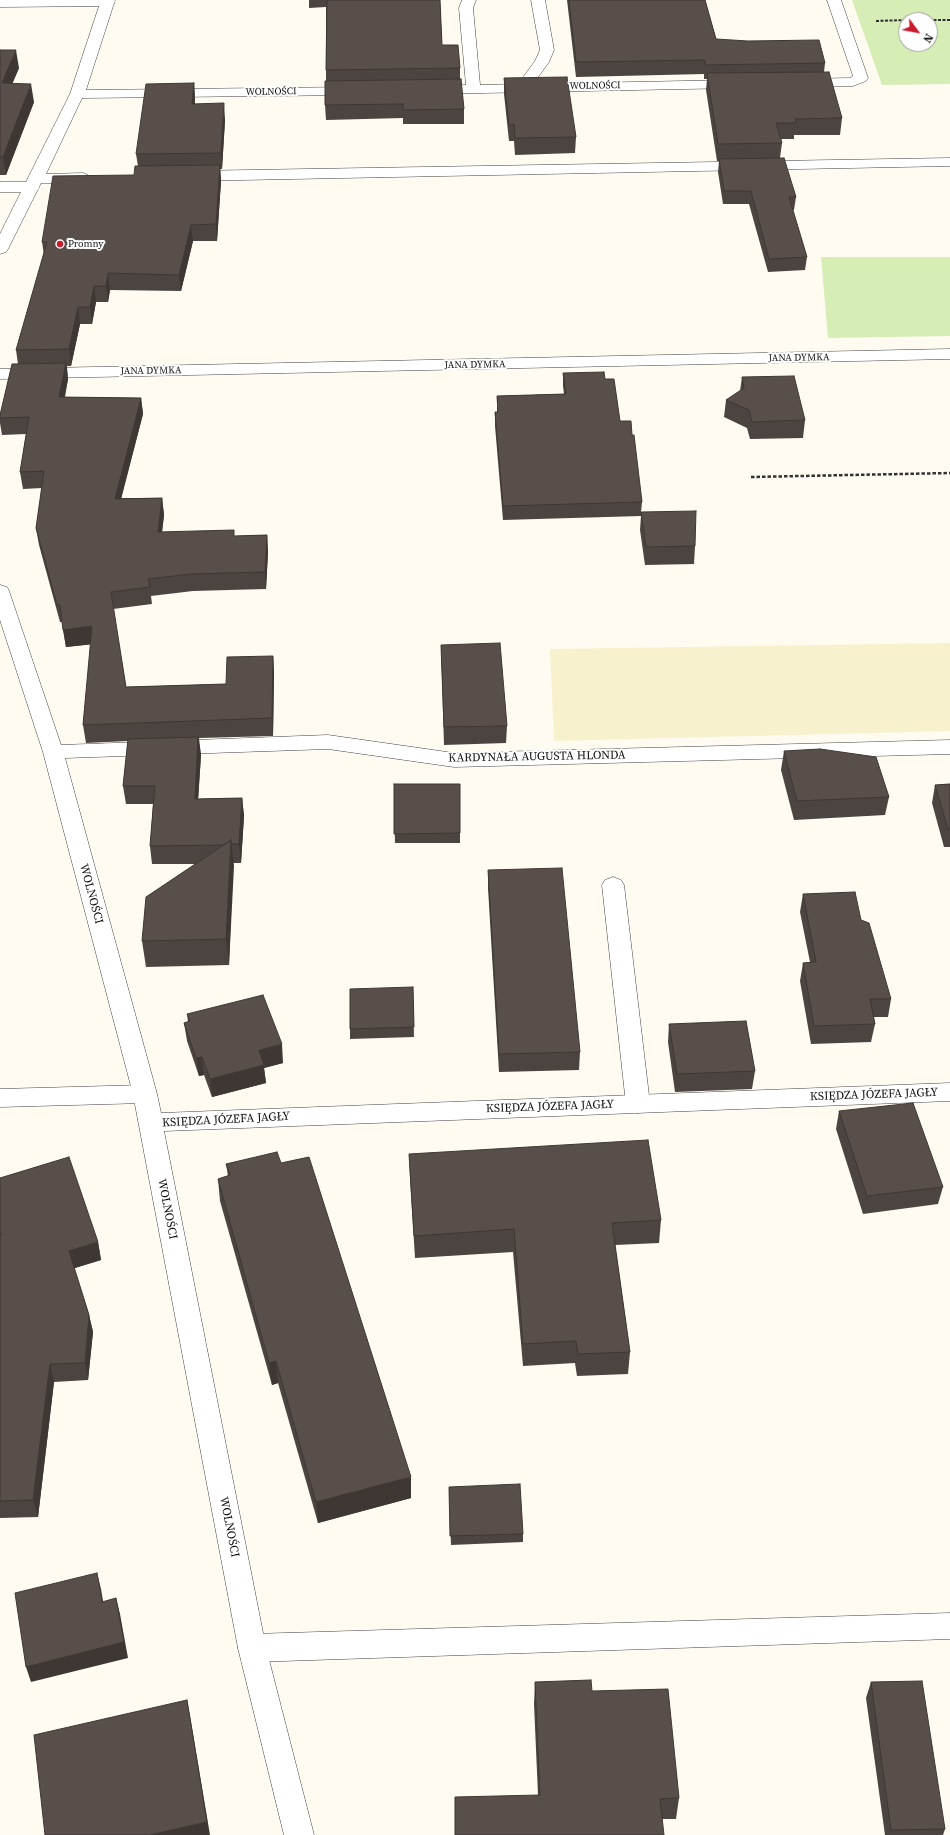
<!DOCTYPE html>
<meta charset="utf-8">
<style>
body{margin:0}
#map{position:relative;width:950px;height:1835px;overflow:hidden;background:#fffbf0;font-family:"Source Serif 4",serif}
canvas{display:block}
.north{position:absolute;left:898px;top:12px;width:40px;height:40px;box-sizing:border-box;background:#fff;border:1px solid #9f9f9f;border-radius:50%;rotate:122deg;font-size:11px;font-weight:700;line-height:16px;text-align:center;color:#0f0f0f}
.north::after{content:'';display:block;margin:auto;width:14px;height:18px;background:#cc1a2f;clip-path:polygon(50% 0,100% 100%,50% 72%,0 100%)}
</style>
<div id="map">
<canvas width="950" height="1835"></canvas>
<div class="north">N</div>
</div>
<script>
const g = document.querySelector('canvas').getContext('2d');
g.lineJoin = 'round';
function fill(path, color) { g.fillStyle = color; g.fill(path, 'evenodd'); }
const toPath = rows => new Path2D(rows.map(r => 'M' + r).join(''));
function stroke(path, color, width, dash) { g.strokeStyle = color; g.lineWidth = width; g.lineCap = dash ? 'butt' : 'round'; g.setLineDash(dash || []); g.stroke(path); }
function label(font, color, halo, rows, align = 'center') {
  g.font = font + ' "Source Serif 4",serif'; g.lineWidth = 4; g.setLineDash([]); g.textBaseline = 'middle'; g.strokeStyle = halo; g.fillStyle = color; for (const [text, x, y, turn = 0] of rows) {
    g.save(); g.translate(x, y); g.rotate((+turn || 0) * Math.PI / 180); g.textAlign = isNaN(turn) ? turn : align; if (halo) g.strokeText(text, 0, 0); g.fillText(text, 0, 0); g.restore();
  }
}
const farmland = toPath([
 [950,643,950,731,554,741,550,649]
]);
const green = toPath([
 [852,0,950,0,950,84,882,85],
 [906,20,930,20,930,44,906,44],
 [821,257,950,257,950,336,828,338]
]);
const pathFar1 = toPath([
 [929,20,950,20],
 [876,21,906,20]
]);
const path = toPath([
 [751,477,950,473]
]);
const lane = toPath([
 [0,0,113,0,115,2,113,5,108,6,0,7,0,0],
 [0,182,32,182,37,184,40,187,37,190,32,192,0,192,0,182],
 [613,877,621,880,624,885,650,1104,646,1111,638,1113,630,1111,626,1104,602,885,605,880,613,877],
 [145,1085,153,1088,157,1094,153,1100,145,1103,0,1107,0,1089,145,1085],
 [950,1613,950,1639,252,1662,242,1658,238,1648,242,1638,252,1634,950,1613]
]);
const street = toPath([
 [101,0,115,0,86,90,355,87,360,88,362,91,360,94,355,95,82,98,46,174,83,173,88,175,91,178,88,181,83,183,41,183,8,249,6,252,0,254,0,234,70,94,101,0],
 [462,0,476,0,473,8,480,85,518,84,535,61,540,50,531,0,545,0,554,50,549,62,533,84,735,80,740,81,742,84,740,87,735,88,432,94,427,93,425,90,427,87,432,86,466,85,459,8,462,0],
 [827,0,841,0,868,78,866,81,853,86,797,86,795,83,797,80,802,79,850,78,853,76,827,0],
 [950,158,950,166,191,181,186,179,183,176,186,173,191,171,950,158],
 [950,349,950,359,0,379,0,369,950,349],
 [0,585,7,587,9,591,61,745,328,735,454,753,950,740,950,754,454,767,328,749,65,758,157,1094,161,1113,950,1083,950,1101,164,1131,266,1648,314,1835,284,1835,238,1648,133,1094,43,752,0,620,0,585]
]);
const wall = toPath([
 [309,0,440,0,442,45,460,68,460,79,464,109,464,124,403,124,403,118,326,120,325,105,326,81,326,7,309,8],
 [567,0,705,0,716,39,825,63,824,72,842,118,840,135,794,135,794,139,781,139,782,143,780,158,796,197,794,210,792,210,807,257,805,270,768,272,749,204,723,204,718,172,719,161,717,161,706,90,707,79,704,79,704,74,576,77],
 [0,50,19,68,12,84,34,102,6,175,0,175],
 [504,78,576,137,575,153,515,155,514,141,509,141,504,94],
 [194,83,195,99,195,104,225,120,222,169,220,169,221,181,217,241,193,241,181,291,110,290,108,302,96,302,92,324,80,324,71,366,67,366,68,379,65,397,141,398,143,414,121,498,162,498,164,515,162,532,235,536,267,535,268,552,266,589,193,591,151,596,152,604,113,609,126,687,226,684,273,656,274,673,273,736,199,738,201,755,198,799,242,798,244,816,241,863,233,863,229,965,146,967,142,941,196,864,152,864,150,846,153,804,126,804,123,786,128,741,86,743,83,725,91,644,66,647,62,622,60,622,39,545,36,528,42,488,23,489,20,472,26,434,2,435,0,423,0,415,18,364,16,350,44,255,42,242,134,175,138,166,136,154],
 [563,373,605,379,620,421,642,502,641,512,695,546,694,564,645,565,640,530,641,516,503,520,495,426,495,412,497,412,497,396,564,394,563,386],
 [742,377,805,420,803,438,750,439,747,428,724,417,726,400,740,391],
 [441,645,507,726,506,743,444,745],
 [784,751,889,797,885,815,794,820,781,770],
 [394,784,460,784,460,843,395,843],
 [950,784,950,847,944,847,932,803,935,785],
 [488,870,580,1052,579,1070,499,1072,488,888],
 [803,894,861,920,891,999,888,1017,873,1017,875,1024,871,1042,811,1044,800,981,803,963,810,962,800,912],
 [413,987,414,1037,350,1039,350,1029],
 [187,1014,283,1063,264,1068,266,1083,212,1097,204,1075,199,1076,187,1041,184,1023,188,1022],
 [669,1024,755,1071,752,1089,675,1092,668,1042],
 [839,1111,943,1187,938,1204,863,1214,836,1129],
 [409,1154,661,1220,659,1243,615,1245,630,1352,628,1374,577,1376,575,1363,523,1366,513,1252,415,1258,410,1177],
 [281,1163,411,1498,318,1523,278,1383,272,1385,220,1201,218,1179,228,1176,226,1164],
 [0,1178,98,1242,101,1260,74,1268,89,1315,93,1332,88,1380,54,1382,38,1517,0,1518],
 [449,1487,523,1534,523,1542,451,1545],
 [535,1682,592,1691,679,1798,676,1819,662,1819,538,1795,534,1704],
 [871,1682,945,1829,943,1835,885,1835,866,1698]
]);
const shadedWall = toPath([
 [16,50,19,68,5,101,2,83],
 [194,83,195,99,194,120,192,104],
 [31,84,34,102,6,175,3,157],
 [224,103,225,120,222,169,221,153],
 [220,165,221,181,217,241,216,224],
 [191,225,193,241,181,291,179,275],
 [108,273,110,290,108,302,106,286],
 [94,286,96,302,92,324,90,307],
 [78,307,80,324,71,366,69,349],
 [66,363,68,379,61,413,59,397],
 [141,398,143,414,117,515,115,499],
 [162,498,164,515,160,549,158,532],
 [267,535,268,552,266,589,265,572],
 [92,626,95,644,66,647,63,630],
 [273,656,274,673,273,736,272,718],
 [198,737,201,755,197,817,195,799],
 [242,798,244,816,241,863,239,844],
 [231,840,234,866,229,965,226,939],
 [282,1044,283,1063,264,1068,266,1083,212,1097,210,1079,259,1050],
 [202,1057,204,1075,199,1076,196,1058],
 [98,1242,101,1260,72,1269,69,1251],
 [89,1315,93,1332,88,1380,85,1363],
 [276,1361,278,1383,272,1385,269,1363],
 [50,1364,54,1382,38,1517,33,1500],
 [411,1477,411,1498,318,1523,316,1502],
 [97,1573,101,1589,106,1618,102,1602],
 [116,1598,120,1614,128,1658,31,1682,26,1667],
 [187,1700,191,1722,210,1835,150,1835]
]);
const building = toPath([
 [327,0,440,0,442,45,458,45,460,68,326,70,327,0],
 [569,0,705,0,716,39,748,41,819,40,825,63,705,65,705,60,576,62,569,0],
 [0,50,16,50,2,83,31,84,3,157,0,157,0,50],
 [829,72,842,118,795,119,796,123,776,123,782,143,718,144,707,73,829,72],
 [567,77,576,137,515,138,514,124,509,125,504,78,567,77],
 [461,79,464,109,403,110,403,104,325,105,325,81,461,79],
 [194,83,192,104,224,103,221,153,136,154,146,84,194,83],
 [784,158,796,197,789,197,807,257,769,259,751,191,724,191,719,159,784,158],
 [220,165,216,224,191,225,179,275,108,273,106,286,94,286,90,307,78,307,69,349,16,350,47,242,42,242,53,176,134,175,135,166,220,165],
 [66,363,59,397,141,398,115,499,162,498,158,532,234,530,234,536,267,535,265,572,191,574,148,579,150,587,111,592,126,687,226,684,227,657,273,656,272,718,83,725,92,626,63,630,60,605,57,605,36,528,44,471,20,472,29,417,0,418,0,415,12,364,66,363],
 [604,372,605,379,614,379,620,421,631,421,632,435,634,435,642,502,503,506,495,412,498,412,497,396,566,394,563,373,604,372],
 [794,376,805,420,752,422,749,410,726,400,744,388,742,377,794,376],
 [696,511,695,546,646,547,641,512,696,511],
 [500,643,507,726,444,727,441,645,500,643],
 [198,737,195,799,242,798,239,844,231,844,231,840,224,845,150,846,155,786,123,786,128,739,198,737],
 [820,749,876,757,889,797,797,801,784,751,820,749],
 [394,784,460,784,460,833,394,834,394,784],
 [950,784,950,829,948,829,935,785,950,784],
 [231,840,226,939,142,941,146,897,231,840],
 [562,868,580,1052,499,1054,488,870,562,868],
 [855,892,861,920,869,923,891,999,870,999,875,1024,814,1026,803,963,816,962,803,894,855,892],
 [413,987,414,1027,350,1029,350,989,413,987],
 [263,995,282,1044,259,1050,264,1065,210,1079,202,1057,196,1058,184,1023,190,1021,187,1014,263,995],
 [746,1021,755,1071,677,1074,669,1024,746,1021],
 [913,1103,943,1187,867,1196,839,1111,913,1103],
 [648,1140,661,1220,612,1223,630,1352,578,1354,576,1341,523,1344,514,1229,414,1236,409,1154,648,1140],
 [277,1152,281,1163,309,1157,411,1477,316,1502,276,1361,269,1363,218,1179,230,1175,226,1164,277,1152],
 [69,1157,98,1242,69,1251,89,1315,85,1363,50,1364,33,1500,0,1501,0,1236,1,1236,0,1232,0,1178,69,1157],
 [520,1484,523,1534,450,1536,449,1487,520,1484],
 [97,1573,102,1602,116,1598,124,1642,26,1667,15,1593,97,1573],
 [591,1680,592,1691,668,1689,679,1798,660,1799,664,1835,455,1835,455,1797,540,1795,535,1682,591,1680],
 [922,1681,945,1829,891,1830,871,1682,922,1681],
 [187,1700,207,1822,150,1835,45,1835,34,1735,187,1700]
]);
const markers = [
 [60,244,4,"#cc1a2f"]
];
const farStreetnames = [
 ["WOLNOŚCI",595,86,-1],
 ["WOLNOŚCI",271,92,-1],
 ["JANA DYMKA",799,358,-1],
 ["JANA DYMKA",475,365,-1],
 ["JANA DYMKA",151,371,-1]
];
const farPoinames = [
 ["Promny",68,244]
];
const streetNames = [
 ["KARDYNAŁA AUGUSTA HLONDA",537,757,-1],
 ["WOLNOŚCI",91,894,75],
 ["KSIĘDZA JÓZEFA JAGŁY",874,1095,-2],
 ["KSIĘDZA JÓZEFA JAGŁY",550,1107,-2],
 ["KSIĘDZA JÓZEFA JAGŁY",226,1120,-3],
 ["WOLNOŚCI",167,1209,79],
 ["WOLNOŚCI",229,1527,79]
];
fill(farmland, '#f8f1ce');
fill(green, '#d7edb6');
stroke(lane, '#424242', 1);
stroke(street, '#424242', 1);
stroke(pathFar1, '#313131', 2, [3, 1.5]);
stroke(path, '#313131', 2.5, [3.5, 2]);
fill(lane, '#fff');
fill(street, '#fff');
fill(wall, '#4c4440');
fill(shadedWall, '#3e3734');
fill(building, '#584f4a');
stroke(building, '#3e3734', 1);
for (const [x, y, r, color] of markers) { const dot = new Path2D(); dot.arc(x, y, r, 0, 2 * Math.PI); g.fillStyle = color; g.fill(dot); stroke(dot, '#fff', 1.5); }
label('10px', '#0f0f0f', '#fff', farStreetnames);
label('10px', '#0f0f0f', '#fff', farPoinames, 'left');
label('12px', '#0f0f0f', '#fff', streetNames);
</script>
